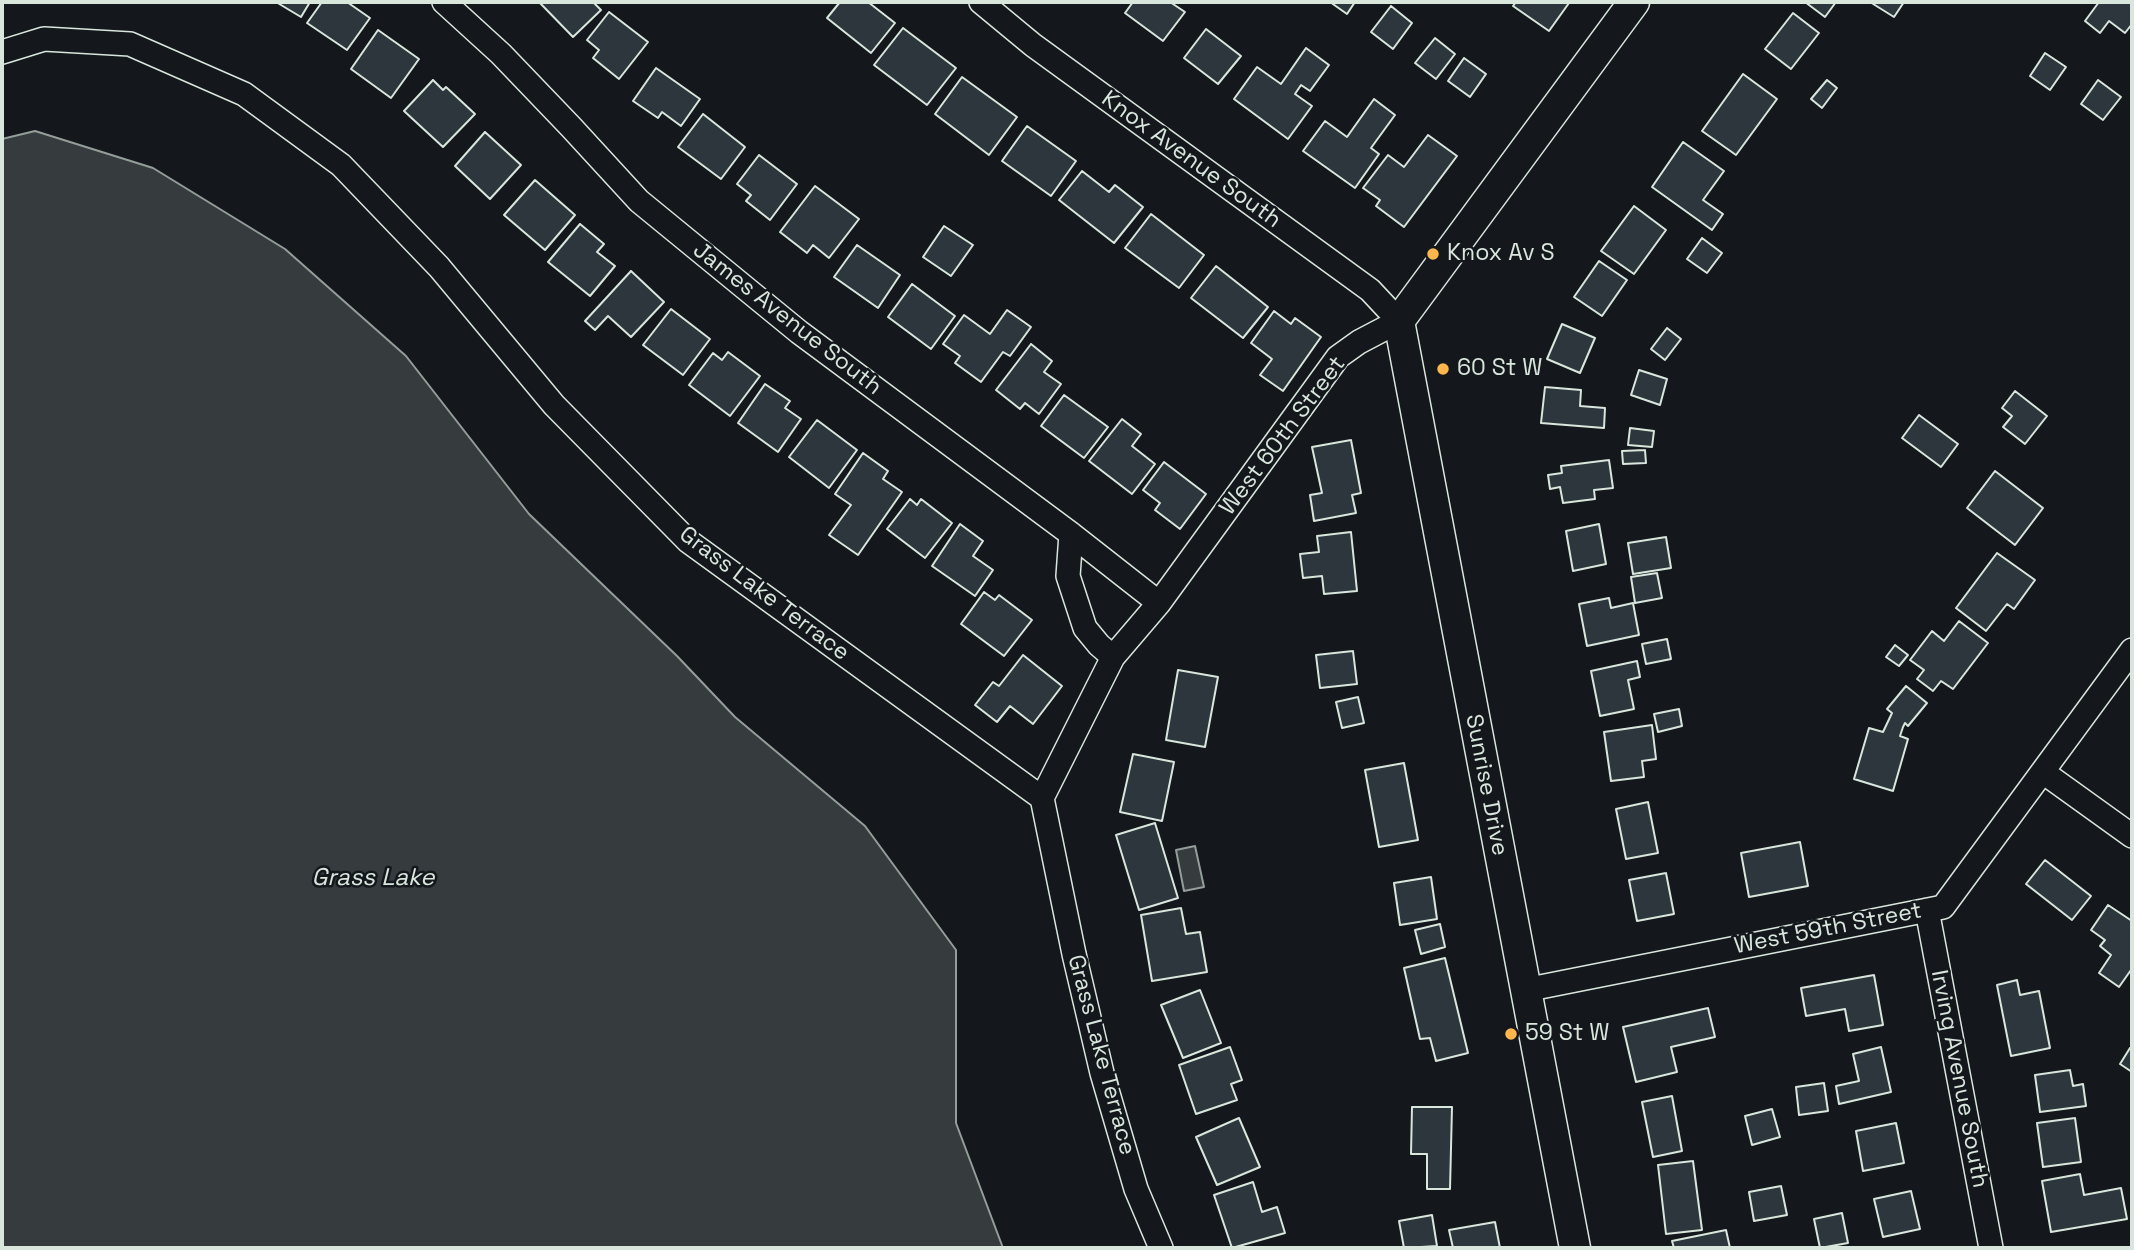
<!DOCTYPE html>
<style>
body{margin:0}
#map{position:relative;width:2134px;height:1250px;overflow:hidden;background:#14181c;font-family:"Space Grotesk",sans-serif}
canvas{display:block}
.frame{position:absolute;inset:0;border:4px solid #d8e6dc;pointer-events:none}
</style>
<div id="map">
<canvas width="2134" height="1250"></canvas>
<div class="frame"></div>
</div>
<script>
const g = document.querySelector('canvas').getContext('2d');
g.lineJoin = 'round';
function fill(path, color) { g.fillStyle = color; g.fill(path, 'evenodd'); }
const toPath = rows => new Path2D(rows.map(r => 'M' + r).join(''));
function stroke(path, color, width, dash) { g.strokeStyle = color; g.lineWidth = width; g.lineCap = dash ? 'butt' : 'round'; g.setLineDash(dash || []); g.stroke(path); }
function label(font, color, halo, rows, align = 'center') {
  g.font = font + ' "Space Grotesk",sans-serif'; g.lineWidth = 5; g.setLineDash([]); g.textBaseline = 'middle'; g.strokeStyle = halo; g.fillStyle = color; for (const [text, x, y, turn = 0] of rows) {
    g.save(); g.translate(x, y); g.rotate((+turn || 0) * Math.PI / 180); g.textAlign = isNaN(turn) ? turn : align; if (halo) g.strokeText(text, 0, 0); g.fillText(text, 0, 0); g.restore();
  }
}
const water = toPath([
 [35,131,153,168,285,249,406,356,529,514,677,656,735,717,865,826,956,950,956,1123,1003,1248,2,1248,2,139,35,131],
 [1195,846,1204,887,1184,891,1176,850,1195,846]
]);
const building = toPath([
 [276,2,310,2,301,17,276,2],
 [322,2,347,2,370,18,347,50,307,23,322,2],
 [539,2,593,2,601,10,573,37,539,2],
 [840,2,868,2,895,23,871,53,827,18,840,2],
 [1133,2,1170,2,1185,12,1163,41,1125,13,1133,2],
 [1330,2,1355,2,1347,14,1330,2],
 [1516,2,1567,2,1569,3,1549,31,1513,6,1516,2],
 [1805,2,1836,2,1825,17,1805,2],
 [1870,2,1904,2,1894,17,1870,2],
 [2099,2,2132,2,2132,24,2125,33,2109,21,2100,33,2085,21,2099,2],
 [1391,6,1412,23,1393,49,1371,32,1391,6],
 [609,12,648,42,619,79,593,58,599,50,587,40,609,12],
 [1793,13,1819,33,1791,69,1765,49,1793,13],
 [903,28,956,68,927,105,874,65,903,28],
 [1206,29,1241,56,1218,84,1184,58,1206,29],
 [378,30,419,59,391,98,351,69,378,30],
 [1435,38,1455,54,1436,79,1415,63,1435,38],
 [1306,48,1329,65,1310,91,1301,85,1295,94,1312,106,1288,139,1234,99,1257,67,1281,84,1306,48],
 [2045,53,2066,67,2050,90,2030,76,2045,53],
 [1464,58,1486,74,1470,97,1448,81,1464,58],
 [656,68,700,99,681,126,662,112,658,118,633,101,656,68],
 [1743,74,1777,99,1736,155,1702,131,1743,74],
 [962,77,1017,117,989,155,935,114,962,77],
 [433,80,443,90,446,87,475,114,443,147,404,111,433,80],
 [1827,80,1837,88,1822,108,1811,99,1827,80],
 [2098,80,2121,97,2103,120,2081,104,2098,80],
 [1374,99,1395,115,1371,148,1379,154,1355,188,1303,151,1325,121,1347,137,1374,99],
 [703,114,745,147,721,179,678,147,703,114],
 [1027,126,1076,161,1051,196,1002,161,1027,126],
 [485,132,521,165,490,199,455,166,485,132],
 [1428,135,1457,156,1404,227,1376,206,1380,200,1363,188,1388,155,1404,167,1428,135],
 [1683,142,1724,171,1703,200,1723,214,1712,230,1652,187,1683,142],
 [759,155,797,184,770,220,746,201,751,195,737,184,759,155],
 [1082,171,1109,192,1115,185,1143,207,1114,243,1059,200,1082,171],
 [535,180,575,215,545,250,504,215,535,180],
 [815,186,859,219,829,258,813,245,807,253,780,232,815,186],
 [1634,206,1666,230,1634,274,1601,251,1634,206],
 [1151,214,1204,255,1179,288,1125,248,1151,214],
 [580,224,604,244,597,252,615,266,590,296,548,262,580,224],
 [944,226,973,245,951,276,923,257,944,226],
 [1702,238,1722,253,1707,273,1687,259,1702,238],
 [857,245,900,275,878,308,834,277,857,245],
 [1599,261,1627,280,1602,316,1574,297,1599,261],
 [1216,266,1268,307,1243,338,1191,298,1216,266],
 [631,271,664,302,631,337,608,316,595,330,585,321,631,271],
 [912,284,955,316,931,349,888,317,912,284],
 [671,309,710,339,683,375,643,345,671,309],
 [1007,310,1031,327,1010,356,1003,352,981,382,955,363,960,356,943,344,964,315,990,334,1007,310],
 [1274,311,1291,324,1295,318,1321,337,1283,391,1260,375,1272,359,1251,343,1274,311],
 [1562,324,1595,338,1580,373,1547,359,1562,324],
 [1667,328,1681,339,1665,360,1651,349,1667,328],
 [1031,344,1052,361,1044,372,1061,384,1039,414,1025,403,1020,409,996,390,1031,344],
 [728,352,760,376,730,416,689,385,713,353,722,360,728,352],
 [1639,370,1667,379,1660,405,1631,395,1639,370],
 [765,384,790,401,785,408,801,419,778,452,738,423,765,384],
 [1545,387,1581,390,1580,406,1605,408,1604,428,1541,423,1545,387],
 [2015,391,2047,416,2025,444,2003,427,2012,416,2002,408,2015,391],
 [1064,395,1108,427,1084,458,1041,426,1064,395],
 [1919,415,1958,444,1941,467,1902,438,1919,415],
 [1122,419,1141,434,1132,446,1155,464,1132,494,1089,461,1122,419],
 [817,420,857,450,829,488,789,457,817,420],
 [1630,428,1654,431,1652,447,1628,445,1630,428],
 [1351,440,1361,493,1352,495,1356,513,1314,521,1310,495,1322,493,1312,447,1351,440],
 [1645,450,1646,463,1623,464,1622,451,1645,450],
 [863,453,888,471,883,479,902,492,858,555,829,535,851,505,835,494,863,453],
 [1609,460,1613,488,1594,490,1595,499,1563,503,1560,487,1550,489,1548,475,1562,473,1561,466,1609,460],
 [1164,462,1206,494,1180,529,1155,510,1160,503,1143,490,1164,462],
 [1995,471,2043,508,2015,545,1967,508,1995,471],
 [910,499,917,505,921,499,952,523,925,558,887,529,910,499],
 [960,524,983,541,973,556,993,570,975,596,932,566,960,524],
 [1599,524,1606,564,1573,571,1566,531,1599,524],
 [1351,532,1357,591,1324,594,1322,576,1303,578,1300,554,1319,552,1317,536,1351,532],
 [1666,537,1671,568,1633,574,1628,543,1666,537],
 [1997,553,2035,580,2014,609,2007,604,1986,631,1956,608,1997,553],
 [1657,573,1662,598,1635,603,1631,577,1657,573],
 [984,592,995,600,999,595,1032,620,1004,656,961,624,984,592],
 [1609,598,1611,608,1633,603,1639,635,1587,646,1579,604,1609,598],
 [1959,621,1988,643,1953,689,1941,681,1933,691,1917,679,1924,670,1910,660,1932,631,1944,641,1959,621],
 [1667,639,1671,659,1646,664,1642,644,1667,639],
 [1895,645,1908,655,1899,666,1886,657,1895,645],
 [1353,651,1357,684,1320,688,1316,655,1353,651],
 [1023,655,1062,686,1033,724,1010,706,997,722,975,705,993,682,999,686,1023,655],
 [1637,661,1640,677,1628,680,1634,709,1600,716,1591,671,1637,661],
 [1178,670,1218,677,1205,747,1166,740,1178,670],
 [1906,686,1927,703,1908,726,1905,723,1903,727,1900,736,1908,739,1893,791,1854,779,1869,728,1883,732,1892,713,1887,709,1906,686],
 [1358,697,1364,723,1342,728,1336,702,1358,697],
 [1679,709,1682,726,1658,732,1654,714,1679,709],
 [1652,725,1656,759,1642,761,1644,777,1611,781,1604,732,1652,725],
 [1133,754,1174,762,1162,821,1120,812,1133,754],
 [1404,763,1418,840,1379,847,1365,770,1404,763],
 [1648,802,1658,853,1626,859,1616,809,1648,802],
 [1155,823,1178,898,1139,910,1116,835,1155,823],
 [1800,842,1808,886,1749,897,1741,853,1800,842],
 [2045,860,2091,896,2072,920,2026,884,2045,860],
 [1666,873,1674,914,1637,921,1629,880,1666,873],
 [1431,877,1437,919,1400,925,1394,883,1431,877],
 [2108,905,2132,921,2132,970,2131,970,2119,987,2099,973,2111,955,2100,946,2105,940,2091,930,2108,905],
 [1181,908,1186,934,1200,932,1207,972,1152,981,1141,915,1181,908],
 [1440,924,1445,947,1421,954,1415,930,1440,924],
 [1445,958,1468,1053,1436,1061,1430,1038,1420,1039,1404,968,1445,958],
 [1874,975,1883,1025,1849,1031,1845,1009,1806,1016,1801,988,1874,975],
 [2017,980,2020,995,2039,991,2050,1048,2011,1056,1997,985,2017,980],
 [1200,990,1221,1043,1183,1058,1161,1005,1200,990],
 [1708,1008,1715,1037,1671,1047,1677,1072,1636,1082,1623,1027,1708,1008],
 [1230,1047,1242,1080,1231,1084,1237,1100,1196,1114,1179,1065,1230,1047],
 [1881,1047,1891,1092,1839,1104,1836,1086,1859,1081,1853,1054,1881,1047],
 [2130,1048,2132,1050,2132,1072,2120,1064,2130,1048],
 [2070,1070,2073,1086,2083,1084,2086,1106,2040,1112,2035,1075,2070,1070],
 [1824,1083,1828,1111,1799,1115,1796,1087,1824,1083],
 [1672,1096,1682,1151,1653,1157,1642,1102,1672,1096],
 [1412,1107,1452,1107,1450,1189,1427,1189,1427,1154,1411,1154,1412,1107],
 [1772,1109,1780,1137,1752,1145,1745,1116,1772,1109],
 [1239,1118,1260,1167,1217,1185,1196,1137,1239,1118],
 [2075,1118,2081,1162,2043,1167,2037,1123,2075,1118],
 [1896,1123,1904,1163,1863,1171,1856,1131,1896,1123],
 [1693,1161,1702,1230,1666,1234,1658,1165,1693,1161],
 [2080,1174,2084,1195,2121,1188,2127,1219,2051,1232,2042,1181,2080,1174],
 [1253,1182,1262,1212,1277,1207,1285,1233,1232,1248,1214,1195,1253,1182],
 [1781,1186,1787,1215,1754,1221,1749,1192,1781,1186],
 [1911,1191,1920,1229,1883,1237,1874,1199,1911,1191],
 [1842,1213,1848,1243,1820,1248,1814,1219,1842,1213],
 [1432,1215,1437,1246,1404,1248,1399,1221,1432,1215],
 [1495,1222,1500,1248,1453,1248,1449,1230,1495,1222],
 [1726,1230,1730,1248,1674,1248,1672,1241,1726,1230]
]);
const minor = toPath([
 [444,2,501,54,571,127,639,201,799,332,1071,534,1159,603],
 [981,2,1033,45,1370,290,1399,321,1359,342,1338,357,1159,603,1113,657,1042,798],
 [2,52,44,39,130,44,244,94,341,165,439,267,554,405,688,541,1042,798,1074,954,1102,1073,1136,1189,1161,1248],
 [1071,534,1068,576,1085,628,1099,645,1113,657],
 [2043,772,2132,836],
 [1927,910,1991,1248],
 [1525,990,1943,907,2132,650]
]);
const tertiary = toPath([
 [1575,1248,1399,321,1634,2]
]);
const markers = [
 [1433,254,7,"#ffb74d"],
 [1443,369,7,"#ffb74d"],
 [1511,1034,7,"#ffb74d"]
];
const streetNames = [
 ["Knox Avenue South",1191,160,36],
 ["James Avenue South",787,319,38],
 ["West 60th Street",1283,436,-53],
 ["Grass Lake Terrace",764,594,37],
 ["Sunrise Drive",1486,785,79],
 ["West 59th Street",1828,929,-11],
 ["Grass Lake Terrace",1101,1055,75],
 ["Irving Avenue South",1959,1079,79]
];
const poiNames = [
 ["Knox Av S",1447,254],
 ["60 St W",1457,369],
 ["59 St W",1525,1034]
];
const waterNames = [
 ["Grass Lake",373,878]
];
fill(water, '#363b3e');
stroke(water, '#939e99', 2);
fill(building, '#2c363c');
stroke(building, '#d8e6dc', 2);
stroke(minor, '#d8e6dc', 26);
stroke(tertiary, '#d8e6dc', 33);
stroke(minor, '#14181c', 23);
stroke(tertiary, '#14181c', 30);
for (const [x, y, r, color] of markers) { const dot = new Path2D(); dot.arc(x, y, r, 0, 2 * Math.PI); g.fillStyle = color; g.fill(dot); stroke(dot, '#14181c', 2.5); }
label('23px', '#d8e6dc', '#14181c', streetNames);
label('23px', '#d8e6dc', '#14181c', poiNames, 'left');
label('italic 24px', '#d8e6dc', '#14181c', waterNames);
</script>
